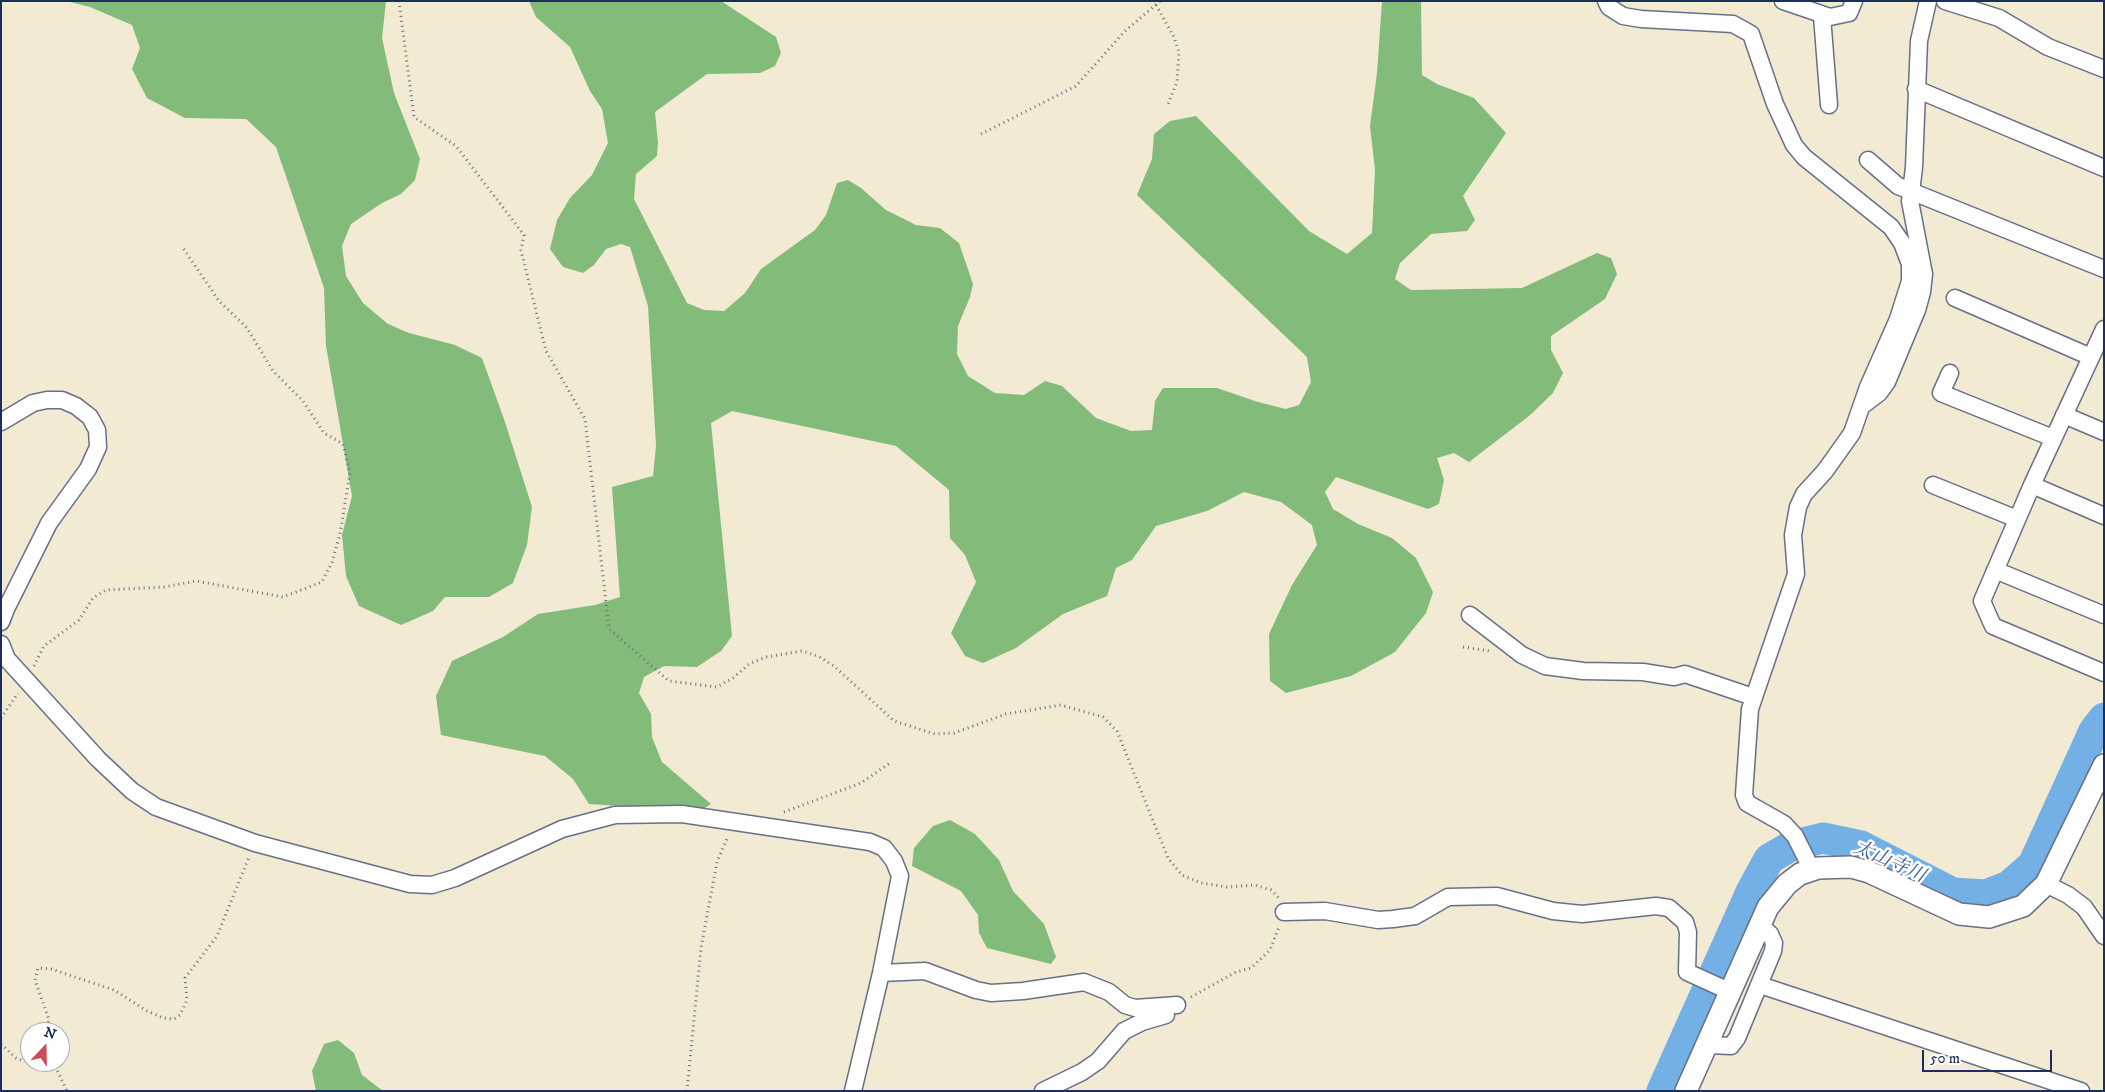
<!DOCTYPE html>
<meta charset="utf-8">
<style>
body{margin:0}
#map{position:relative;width:2105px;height:1092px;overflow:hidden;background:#f2ead3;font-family:"IM FELL DW Pica",serif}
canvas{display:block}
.frame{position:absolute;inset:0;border:2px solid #1b2f5e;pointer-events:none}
.north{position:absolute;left:20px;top:1022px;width:50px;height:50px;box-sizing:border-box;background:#fff;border:1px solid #a4acbf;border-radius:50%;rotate:21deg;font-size:14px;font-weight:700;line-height:20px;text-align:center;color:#1b2f5e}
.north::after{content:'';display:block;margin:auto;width:18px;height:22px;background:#d1495b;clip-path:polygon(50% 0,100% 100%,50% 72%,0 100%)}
.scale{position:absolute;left:1922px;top:1050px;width:130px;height:22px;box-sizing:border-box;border:2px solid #1b2f5e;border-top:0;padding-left:6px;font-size:15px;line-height:18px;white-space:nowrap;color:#1b2f5e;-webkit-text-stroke:4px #fff;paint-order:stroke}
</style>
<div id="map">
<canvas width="2105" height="1092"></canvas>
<div class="frame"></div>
<div class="north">N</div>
<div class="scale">50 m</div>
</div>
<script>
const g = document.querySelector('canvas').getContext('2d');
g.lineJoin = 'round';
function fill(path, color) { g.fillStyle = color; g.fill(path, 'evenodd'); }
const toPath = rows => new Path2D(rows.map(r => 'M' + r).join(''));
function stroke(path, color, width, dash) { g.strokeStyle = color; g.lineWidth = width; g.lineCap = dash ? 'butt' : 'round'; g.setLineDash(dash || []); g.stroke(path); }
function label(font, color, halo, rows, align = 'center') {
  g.font = font + ' "IM FELL DW Pica","Noto Serif JP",serif'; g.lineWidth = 5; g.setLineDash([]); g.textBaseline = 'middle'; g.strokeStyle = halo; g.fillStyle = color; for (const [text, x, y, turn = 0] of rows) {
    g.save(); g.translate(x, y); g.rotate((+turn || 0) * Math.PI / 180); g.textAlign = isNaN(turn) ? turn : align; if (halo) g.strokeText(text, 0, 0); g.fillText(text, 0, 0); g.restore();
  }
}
const forest = toPath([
 [66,1,386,1,382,38,394,93,420,159,415,180,401,194,382,203,351,224,342,246,346,276,363,303,388,324,409,333,455,345,482,358,505,422,532,507,527,545,513,583,489,597,445,597,433,611,401,625,359,606,346,576,342,535,352,496,326,346,324,288,276,147,246,119,185,118,147,98,132,69,140,48,132,25,90,7],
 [529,1,721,1,776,37,781,53,775,66,760,73,707,74,655,112,658,143,657,156,636,174,634,199,687,303,704,310,724,311,745,293,761,269,815,230,826,215,837,183,848,180,861,188,886,210,916,225,940,228,959,243,973,284,970,297,958,326,957,354,968,376,995,393,1024,395,1045,381,1062,386,1096,418,1131,431,1152,430,1155,401,1163,388,1217,388,1258,402,1286,409,1299,405,1311,382,1307,357,1137,195,1152,159,1154,134,1170,121,1196,116,1309,231,1347,254,1372,233,1375,170,1370,126,1377,73,1382,1,1421,1,1422,75,1437,84,1474,98,1506,133,1463,196,1475,220,1467,231,1431,234,1400,263,1395,279,1411,290,1522,288,1597,253,1611,258,1617,274,1605,299,1551,336,1551,350,1563,373,1553,393,1529,416,1469,462,1454,453,1437,458,1444,480,1439,504,1428,509,1336,477,1325,492,1333,509,1358,524,1392,538,1416,558,1433,592,1426,613,1395,652,1351,676,1286,693,1270,681,1269,634,1292,585,1317,545,1312,525,1281,502,1244,492,1207,511,1156,526,1132,560,1116,568,1107,596,1063,614,1016,648,983,663,965,656,951,633,976,582,965,555,950,538,949,490,896,446,732,411,711,423,732,636,721,651,697,667,664,666,644,677,639,693,651,714,652,737,662,762,711,804,700,811,589,804,573,779,545,756,441,735,436,696,452,661,503,637,538,614,595,605,620,597,612,487,653,476,656,446,648,306,630,247,621,244,606,249,594,265,583,273,563,267,550,249,557,220,570,198,592,175,608,143,602,109,590,91,570,47,536,17],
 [950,820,975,834,999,860,1013,891,1044,924,1056,957,1051,964,987,948,979,933,978,915,961,891,912,866,914,848,933,826],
 [338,1040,354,1053,362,1075,383,1091,316,1091,312,1071,324,1044]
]);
const river = toPath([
 [1662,1091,1751,892,1769,859,1791,846,1823,838,1861,846,1953,893,1986,895,2009,886,2033,865,2094,731,2104,718]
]);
const path = toPath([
 [399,1,414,117,456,146,524,235,521,250,546,351,585,419,609,629,669,681,717,687,733,678,749,664,766,657,802,651,818,656,834,666,894,721,935,734,954,733,1006,714,1061,705,1103,717,1117,731,1168,858,1182,875,1201,883,1227,887,1255,885,1271,890,1279,898],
 [1156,5,1174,37,1179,52,1177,82,1168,104],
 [981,134,1076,86,1124,32,1160,1],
 [1463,647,1490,651],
 [34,666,44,646,79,620,93,598,106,590,164,587,196,581,283,597,322,582,332,562,340,534,350,473,343,444,324,433,303,401,273,371,247,328,219,301,183,248],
 [1,718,18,693],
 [784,812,861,783,890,763],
 [1191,997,1236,972,1251,968,1270,950,1279,927],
 [46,1032,49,1020,35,980,38,968,51,969,114,990,147,1011,163,1018,174,1019,180,1015,187,1000,185,978,217,936,249,857],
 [1,1044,16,1058,24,1061,30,1060],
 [53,1062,67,1091],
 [687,1091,701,948,717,862,728,836]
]);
const minor = toPath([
 [1606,1,1609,7,1623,16,1641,19,1733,24,1751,34,1775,104,1794,145,1804,157,1891,227,1902,243,1910,264,1910,281,1898,319,1868,387,1852,433,1825,471,1804,494,1798,507,1793,535,1796,574,1750,709,1744,795,1747,803,1784,824,1795,836,1812,870],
 [1783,1,1830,17,1849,13,1854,1],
 [1945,1,1999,18,2048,47,2104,69],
 [1822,16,1829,105],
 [1916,89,2104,168],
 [1868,160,1898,186,2104,269],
 [1955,298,2091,357],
 [2104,329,2032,485,1982,601,1993,626,2104,673],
 [1950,373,1941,393,2053,438],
 [1863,405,1879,393,1887,382,1917,310,1922,292,1924,274,1910,201,1914,167,1919,41,1928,1],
 [2064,415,2104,432],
 [1,422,33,403,47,400,62,400,76,406,90,417,97,430,98,447,88,469,49,523,6,609,1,622],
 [1933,485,2017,519],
 [2032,485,2104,516],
 [1995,570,2104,615],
 [1470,615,1522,655,1545,666,1583,671,1643,672,1674,677,1685,674,1753,697],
 [1,644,7,659,98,759,132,791,156,807,255,843,410,884,432,885,455,878,562,829,615,815,682,814,870,842,884,848,894,861,900,876,881,973,853,1091],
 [2046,884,2068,895,2084,907,2104,936],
 [1284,912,1325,911,1378,920,1393,919,1415,916,1448,897,1497,896,1553,911,1582,914,1656,906,1669,908,1685,922,1688,932,1687,972,1731,992],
 [881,973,925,971,976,990,991,993,1023,991,1084,982,1109,992,1125,1005,1135,1008,1177,1005],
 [1760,985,2081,1091],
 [1708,1045,1731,1046,1737,1038,1773,951,1774,943,1770,934,1760,925],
 [1043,1091,1082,1072,1098,1061,1124,1031,1142,1022,1166,1015]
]);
const tertiary = toPath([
 [1686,1091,1768,907,1787,884,1800,874,1818,868,1851,867,1869,872,1959,914,1989,917,2023,906,2046,884,2104,765]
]);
const waterNames = [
 ["太山寺川",1889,863,24]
];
fill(forest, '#83bc7a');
stroke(river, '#72b0e5', 31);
stroke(minor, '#667087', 19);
stroke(tertiary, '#667087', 24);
stroke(path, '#667087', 3, [1, 4]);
stroke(minor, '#fff', 16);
stroke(tertiary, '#fff', 21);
label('italic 19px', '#395c8d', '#fff', waterNames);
</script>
